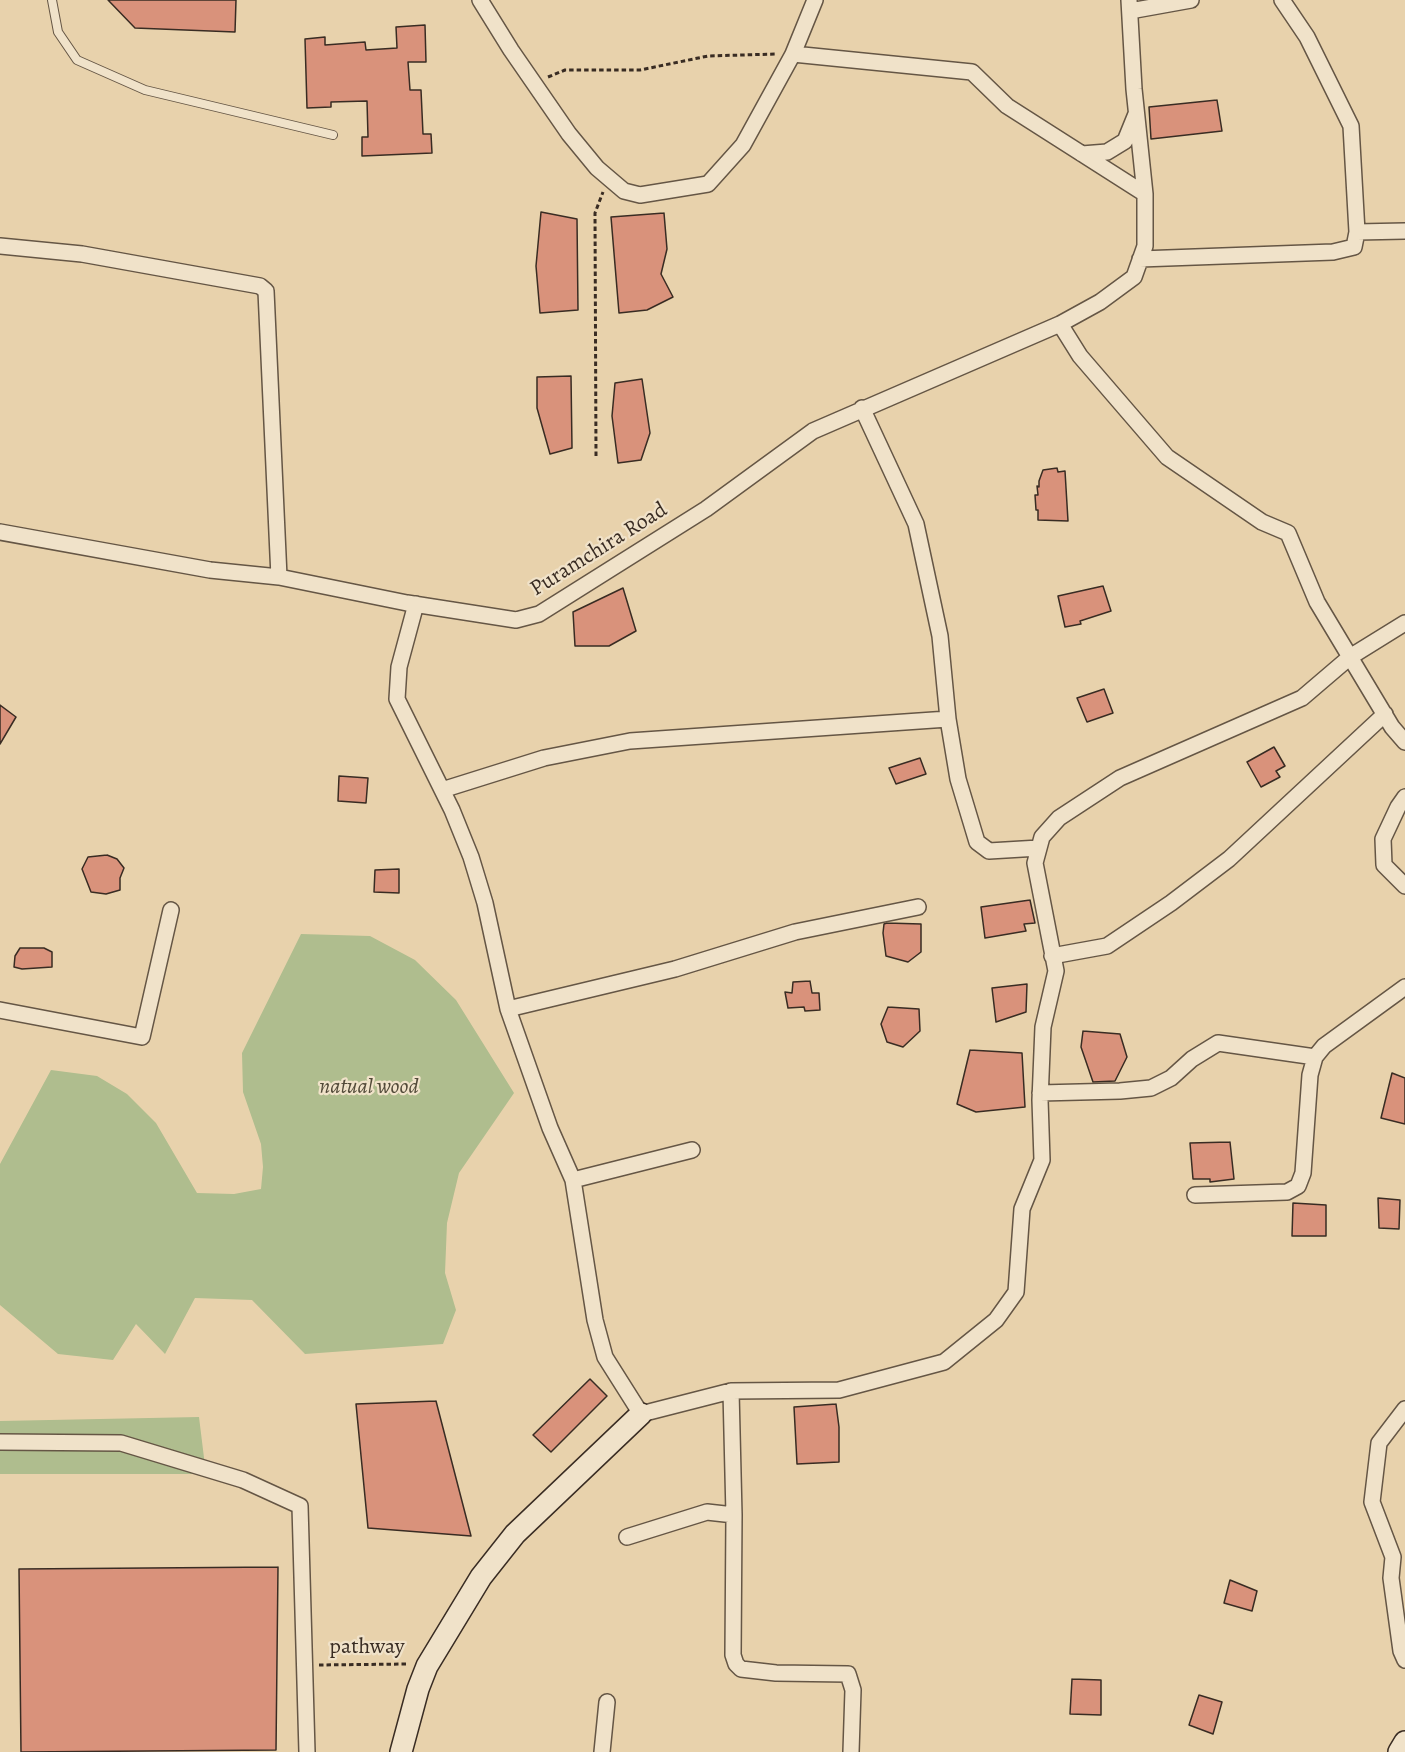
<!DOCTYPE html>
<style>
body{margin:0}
canvas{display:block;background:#e8d2ac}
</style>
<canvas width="1405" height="1752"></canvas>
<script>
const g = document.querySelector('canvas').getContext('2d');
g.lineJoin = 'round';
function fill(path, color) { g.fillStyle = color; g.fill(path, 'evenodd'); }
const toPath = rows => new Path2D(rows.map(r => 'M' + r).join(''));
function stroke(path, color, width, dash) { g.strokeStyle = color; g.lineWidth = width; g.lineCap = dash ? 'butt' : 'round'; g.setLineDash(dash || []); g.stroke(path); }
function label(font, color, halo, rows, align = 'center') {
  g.font = font + ' Alegreya,serif'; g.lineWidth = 4.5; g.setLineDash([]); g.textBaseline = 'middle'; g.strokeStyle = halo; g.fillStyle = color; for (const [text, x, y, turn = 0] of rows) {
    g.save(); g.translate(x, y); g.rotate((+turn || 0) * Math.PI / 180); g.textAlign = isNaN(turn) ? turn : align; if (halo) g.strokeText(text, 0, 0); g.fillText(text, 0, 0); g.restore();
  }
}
const green = toPath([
 [301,934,370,936,415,960,456,1000,514,1093,459,1173,447,1223,445,1273,456,1310,443,1344,305,1354,252,1300,195,1298,165,1354,136,1324,113,1360,58,1354,0,1305,0,1164,51,1070,97,1076,127,1094,156,1123,197,1193,234,1194,261,1189,263,1167,261,1144,243,1092,242,1053],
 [199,1417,206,1474,0,1474,0,1421]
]);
const building = toPath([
 [108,0,236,0,235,32,135,28,108,0],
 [425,25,426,62,408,62,410,90,421,90,423,134,431,134,432,153,362,156,362,137,368,137,367,101,331,102,331,107,307,108,305,39,325,37,325,45,365,42,366,50,397,48,396,27,425,25],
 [1217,100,1222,131,1151,139,1149,107,1217,100],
 [541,212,577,219,578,310,540,313,536,266,541,212],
 [664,213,667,249,661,274,673,297,647,310,619,313,611,217,664,213],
 [571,376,572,448,550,454,537,408,537,377,571,376],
 [642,379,650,433,641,460,618,463,612,416,615,383,642,379],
 [1057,468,1058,472,1065,471,1068,521,1038,520,1038,510,1036,510,1035,495,1038,495,1037,486,1039,487,1039,481,1043,470,1057,468],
 [1103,586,1111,611,1080,621,1081,624,1065,627,1058,596,1103,586],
 [623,588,636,631,609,646,575,646,573,612,623,588],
 [1104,689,1113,713,1087,722,1077,698,1104,689],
 [0,705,16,717,0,744,0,705],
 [1274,747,1285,766,1276,771,1280,777,1261,787,1247,762,1274,747],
 [920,758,926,774,896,784,889,768,920,758],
 [339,776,368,778,366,803,338,801,339,776],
 [107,855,117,859,124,868,120,878,120,890,106,894,91,892,82,869,88,857,107,855],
 [399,869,399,893,374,892,375,870,399,869],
 [1030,900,1035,923,1024,924,1026,931,985,938,981,907,1030,900],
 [887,923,921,924,921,952,908,962,886,956,883,933,884,924,887,923],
 [20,948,44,948,52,952,52,967,22,969,14,967,15,956,20,948],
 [810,981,812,993,819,993,820,1010,805,1011,804,1007,788,1008,785,992,792,993,793,982,810,981],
 [1027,984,1026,1012,996,1022,992,988,1027,984],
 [888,1007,919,1009,920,1031,903,1047,887,1042,881,1024,888,1007],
 [1083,1031,1120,1034,1127,1057,1115,1081,1093,1082,1081,1047,1083,1031],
 [970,1050,1022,1053,1025,1107,976,1112,957,1104,970,1050],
 [1392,1073,1405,1078,1405,1124,1381,1118,1392,1073],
 [1230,1142,1234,1179,1210,1182,1210,1179,1193,1179,1190,1143,1230,1142],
 [1378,1198,1400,1200,1399,1229,1379,1228,1378,1198],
 [1293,1203,1326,1205,1326,1236,1292,1236,1293,1203],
 [590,1379,607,1396,551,1452,533,1435,590,1379],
 [436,1401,471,1536,368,1528,356,1404,436,1401],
 [836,1404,839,1427,839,1462,797,1464,794,1407,836,1404],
 [278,1567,276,1750,21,1752,19,1569,278,1567],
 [1230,1580,1257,1591,1252,1611,1224,1603,1230,1580],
 [1072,1679,1101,1680,1101,1715,1070,1714,1072,1679],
 [1199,1695,1222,1702,1213,1734,1189,1725,1199,1695]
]);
const path = toPath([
 [548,77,565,70,640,70,708,56,776,54],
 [596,456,595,213,603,192],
 [319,1665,408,1664]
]);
const lane = toPath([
 [52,0,58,32,77,60,145,90,333,135]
]);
const street = toPath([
 [480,0,511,50,569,134,597,168,624,191,640,195,708,184,743,145,793,54,815,0],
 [1129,0,1134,89,1145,194,1145,246,1134,277,1100,302,1060,324,1080,356,1167,457,1262,522,1288,533,1317,602,1392,727,1405,742],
 [1130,11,1191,0],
 [793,54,972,72,1007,106,1145,194],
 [1082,154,1107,152,1125,141,1136,114],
 [1357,232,1405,231],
 [0,246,82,254,260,286,266,291,279,577],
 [1140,259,1333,252,1354,247,1357,232,1351,126,1307,37,1282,0],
 [862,408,916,524,940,636,948,719,958,779,977,842,989,851,1039,848],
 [0,532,210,570,279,577,407,603,516,620,539,614,706,509,813,431,1060,324],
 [416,604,399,667,397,699,452,810,471,857,485,903,508,1009,550,1128,573,1180,595,1320,605,1357,641,1414,731,1391,839,1390,944,1362,996,1320,1016,1292,1022,1209,1042,1160,1040,1100,1043,1027,1056,971,1035,863,1042,837,1059,818,1120,778,1302,698,1350,657,1405,623],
 [442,790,544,758,630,741,948,719],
 [1405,797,1398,807,1383,839,1384,865,1405,886],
 [1052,956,1107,946,1171,903,1229,859,1385,714],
 [508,1009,675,969,795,932,918,907],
 [0,1010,142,1037,171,910],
 [1040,1093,1120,1091,1151,1088,1171,1078,1192,1059,1218,1043,1315,1057],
 [573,1180,692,1150],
 [1195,1195,1287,1192,1298,1186,1303,1173,1310,1075,1315,1057,1324,1046,1405,987],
 [731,1391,734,1515,733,1655,736,1664,741,1669,776,1673,848,1674,853,1690,851,1752],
 [1405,1409,1379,1443,1372,1502,1393,1557,1391,1578,1401,1651,1405,1660],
 [0,1442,121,1443,243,1480,300,1506,307,1752],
 [627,1537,707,1512,734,1515],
 [602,1752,607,1702]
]);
const secondary = toPath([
 [401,1752,418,1689,427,1666,481,1577,515,1534,641,1414],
 [1399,1752,1405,1742]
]);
const streetNames = [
 ["Puramchira Road",599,550,-32],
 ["pathway",367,1648]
];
const parkNames = [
 ["natual wood",369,1088]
];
fill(green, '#afbd8e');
fill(building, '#d9927b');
stroke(building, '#392c23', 1.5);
stroke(lane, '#655645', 10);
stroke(street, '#655645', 18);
stroke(secondary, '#392c23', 24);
stroke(path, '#392c23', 3, [4.5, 3]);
stroke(lane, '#f0e2c9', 8);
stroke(street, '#f0e2c9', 15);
stroke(secondary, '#f0e2c9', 21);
label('22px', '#392c23', '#f0e2c9', streetNames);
label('italic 22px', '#514938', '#f0e2c9', parkNames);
</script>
